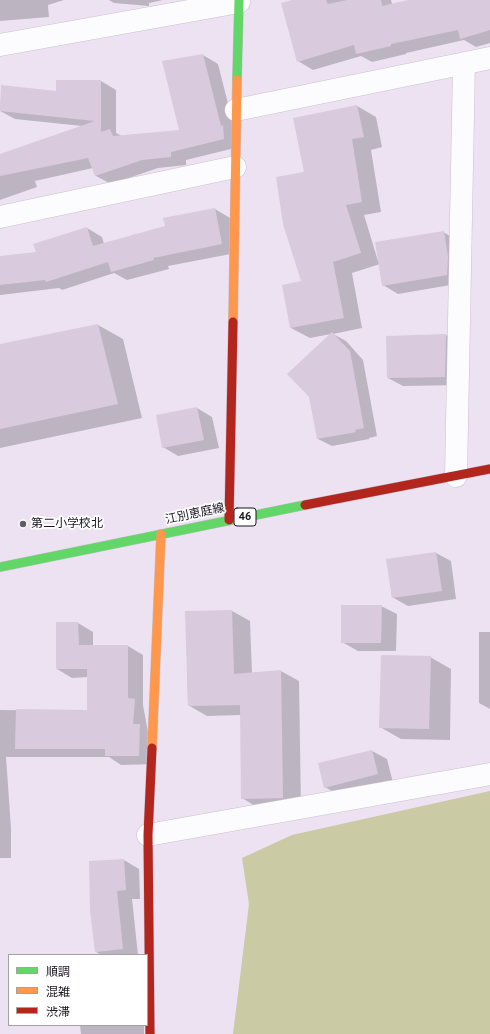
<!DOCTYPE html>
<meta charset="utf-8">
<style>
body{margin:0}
#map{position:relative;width:490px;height:1034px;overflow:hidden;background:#ece2f2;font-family:"PT Sans","Noto Sans JP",sans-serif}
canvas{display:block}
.legend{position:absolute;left:8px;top:954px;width:140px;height:72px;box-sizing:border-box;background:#fff;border:1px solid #a4a1a5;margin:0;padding:5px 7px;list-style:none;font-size:12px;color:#1b141f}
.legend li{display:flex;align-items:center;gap:8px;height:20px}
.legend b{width:20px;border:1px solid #a4a1a5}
</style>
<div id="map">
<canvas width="490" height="1034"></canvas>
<ul class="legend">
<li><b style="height:5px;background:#63d668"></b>順調</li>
<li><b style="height:5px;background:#ff974d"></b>混雑</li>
<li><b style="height:5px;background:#b3261e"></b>渋滞</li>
</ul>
</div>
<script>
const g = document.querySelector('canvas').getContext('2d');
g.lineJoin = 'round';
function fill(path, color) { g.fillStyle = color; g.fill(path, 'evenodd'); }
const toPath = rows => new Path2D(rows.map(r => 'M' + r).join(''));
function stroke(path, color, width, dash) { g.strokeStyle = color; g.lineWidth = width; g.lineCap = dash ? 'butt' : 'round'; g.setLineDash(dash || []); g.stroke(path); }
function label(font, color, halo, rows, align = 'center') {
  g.font = font + ' "PT Sans","Noto Sans JP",sans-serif'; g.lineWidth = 3.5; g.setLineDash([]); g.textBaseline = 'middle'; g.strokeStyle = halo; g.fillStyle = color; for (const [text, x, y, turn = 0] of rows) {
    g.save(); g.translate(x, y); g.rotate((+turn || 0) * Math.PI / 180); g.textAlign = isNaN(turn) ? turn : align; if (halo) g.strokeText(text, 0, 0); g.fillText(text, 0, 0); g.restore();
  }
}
const forest = toPath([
 [490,791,490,1034,233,1034,249,904,242,858,292,835]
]);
const shadow = toPath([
 [0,0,64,0,48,5,49,17,0,21],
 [109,0,163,0,149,3,149,6,114,3],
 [296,0,391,0,393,7,433,0,490,0,490,43,476,47,464,40,406,53,406,54,372,62,361,56,313,70,298,61],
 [203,55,218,64,239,147,186,160,186,165,158,168,111,184,96,176,93,168,35,181,37,187,0,200,0,155,82,126,15,119,0,111,2,86,57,92,101,81,116,90,116,133,122,136,181,131],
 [357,106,376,117,382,147,371,150,381,212,364,215,378,261,443,232,459,241,462,283,398,294,383,285,380,264,352,273,362,328,333,334,346,341,363,360,377,436,369,438,369,439,332,446,318,439,331,334,310,338,291,328,303,282,306,173],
 [215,209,230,218,236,253,168,266,169,269,127,280,114,273,62,290,59,288,0,295,0,257,37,253,87,228,102,237,104,244,166,227],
 [98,325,123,339,142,418,0,448,0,345],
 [446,335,461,344,460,385,403,386,388,378,387,337],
 [197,408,212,417,219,448,178,456,163,447,157,416],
 [436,553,451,561,456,599,408,606,392,597,387,560],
 [381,606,397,614,396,651,358,651,342,642],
 [232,611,250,621,252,673,281,671,299,681,301,808,260,809,242,798,241,715,207,716,188,705,186,612],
 [78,623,93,632,93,646,128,646,143,655,143,705,154,764,121,765,109,757,6,757,11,828,11,858,0,858,0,710,88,711,88,677,72,678,57,669],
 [479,632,490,632,490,709,479,703],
 [430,657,451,669,450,740,401,739,380,727],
 [372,751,387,759,393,783,340,796,325,787],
 [124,860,139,869,140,899,132,899,138,955,101,955,96,952],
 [80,1025,144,1025,144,1034,81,1034]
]);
const building = toPath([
 [292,0,326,0,328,4,347,0,381,0,382,6,408,0,490,0,490,30,460,39,458,30,391,44,391,46,356,54,354,45,297,62,281,3],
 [203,54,221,126,223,125,224,139,171,152,171,157,142,160,95,176,88,158,0,176,0,154,95,121,0,111,1,85,56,91,56,80,101,80,101,132,110,129,113,136,179,130,162,61],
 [357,105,364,137,352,139,362,202,346,205,361,253,333,262,344,318,290,328,282,285,301,281,283,224,276,177,304,172,293,118],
 [215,208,222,244,153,258,154,260,111,272,108,262,46,282,45,280,0,285,0,256,36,252,33,244,87,227,93,246,165,226,163,218],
 [444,231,448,257,447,275,382,286,375,242],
 [98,324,118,404,0,429,0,344],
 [332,332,350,351,364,428,355,430,356,432,317,439,309,397,287,374],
 [446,334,445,377,387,378,386,336],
 [197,407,204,440,162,448,156,415],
 [436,552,442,591,392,598,386,559],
 [341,605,382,605,381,643,341,643],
 [232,610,234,674,281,670,283,798,241,799,240,705,188,706,185,611],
 [56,622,78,622,79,645,128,645,128,698,135,699,133,724,140,724,139,756,105,756,105,749,15,749,16,709,87,710,87,669,56,669],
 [381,655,431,656,429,729,379,728],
 [372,750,378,774,324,788,318,763],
 [124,859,126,890,117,891,123,949,95,952,90,911,89,861]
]);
const street = toPath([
 [0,45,239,2],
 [236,110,490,58],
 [0,217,235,167],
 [456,476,464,64],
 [148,835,490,774]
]);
const fast = toPath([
 [237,80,239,0],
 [0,567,305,505]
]);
const slow = toPath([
 [233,322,237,80],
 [152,748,161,534]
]);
const jam = toPath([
 [305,505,490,469],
 [229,520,233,322],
 [150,1034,148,835,152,748]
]);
const markers = [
 [23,524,4,"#645c69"]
];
const shields = [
 [245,517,22]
];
const shieldNames = [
 ["46",245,517]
];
const streetNames = [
 ["江別恵庭線",195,514,-12]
];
const poiNames = [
 ["第二小学校北",31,524]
];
fill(forest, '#cacaa4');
fill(shadow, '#0003');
fill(building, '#d9cade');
stroke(street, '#c9c1ce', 23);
stroke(fast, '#c9c1ce', 10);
stroke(slow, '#c9c1ce', 10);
stroke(jam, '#c9c1ce', 10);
stroke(street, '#fcfbfd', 22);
stroke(fast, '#63d668', 9);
stroke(slow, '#ff974d', 9);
stroke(jam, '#b3261e', 9);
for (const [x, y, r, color] of markers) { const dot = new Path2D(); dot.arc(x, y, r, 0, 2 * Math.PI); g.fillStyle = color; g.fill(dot); stroke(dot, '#fff', 1.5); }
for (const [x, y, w] of shields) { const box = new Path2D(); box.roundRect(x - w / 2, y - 9, w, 18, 3); g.fillStyle = '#fff'; g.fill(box); stroke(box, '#1b141f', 1); }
label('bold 11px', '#1b141f', null, shieldNames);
label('12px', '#1b141f', '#fff', streetNames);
label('12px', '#1b141f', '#fff', poiNames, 'left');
</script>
